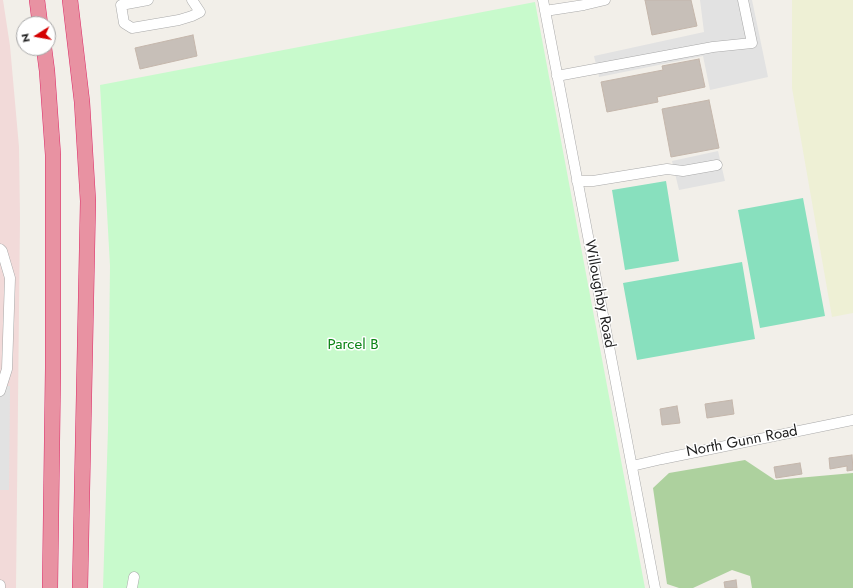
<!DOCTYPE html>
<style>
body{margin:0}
#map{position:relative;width:853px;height:588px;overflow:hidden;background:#f2efe9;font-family:Jost,sans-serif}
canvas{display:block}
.north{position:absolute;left:16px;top:16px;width:40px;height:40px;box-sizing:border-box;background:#fff;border:1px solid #a7a7a7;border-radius:50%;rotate:259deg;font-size:11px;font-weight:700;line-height:16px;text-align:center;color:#222}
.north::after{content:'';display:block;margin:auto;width:14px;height:18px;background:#d40000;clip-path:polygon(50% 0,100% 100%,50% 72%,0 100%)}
</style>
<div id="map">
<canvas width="853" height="588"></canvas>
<div class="north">N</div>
</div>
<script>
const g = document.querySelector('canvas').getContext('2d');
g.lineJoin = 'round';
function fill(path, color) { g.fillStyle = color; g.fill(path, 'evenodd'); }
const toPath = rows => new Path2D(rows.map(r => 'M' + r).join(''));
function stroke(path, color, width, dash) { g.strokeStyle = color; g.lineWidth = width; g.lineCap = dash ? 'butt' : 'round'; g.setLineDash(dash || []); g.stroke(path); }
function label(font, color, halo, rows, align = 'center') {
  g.font = font + ' Jost,sans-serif'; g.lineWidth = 3; g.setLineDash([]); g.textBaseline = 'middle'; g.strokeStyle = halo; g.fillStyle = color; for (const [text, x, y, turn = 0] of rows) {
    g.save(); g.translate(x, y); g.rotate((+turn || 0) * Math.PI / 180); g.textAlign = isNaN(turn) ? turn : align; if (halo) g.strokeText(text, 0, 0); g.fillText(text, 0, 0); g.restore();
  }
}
const commercial = toPath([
 [0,0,3,0,10,46,19,147,20,218,16,588,0,588]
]);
const farmland = toPath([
 [792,0,853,0,853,313,832,317,792,88]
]);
const forest = toPath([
 [745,460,775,480,853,473,853,588,752,588,750,576,732,570,693,588,679,588,667,584,653,488,669,473]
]);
const park = toPath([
 [535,2,645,588,103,588,108,429,110,266,100,85]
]);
const pitch = toPath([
 [666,181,679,261,625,270,612,190],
 [803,198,825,316,760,328,738,210],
 [742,262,755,339,637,360,623,283]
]);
const parking = toPath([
 [700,0,752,0,768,77,710,90,703,56,599,77,594,56,704,32],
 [718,151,725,181,679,190,672,161],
 [0,386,10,386,9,490,0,490]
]);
const building = toPath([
 [645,0,691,0,697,26,652,35,645,0],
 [193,35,197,56,140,69,135,48,193,35],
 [699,59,705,87,657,97,658,102,607,112,601,82,663,70,662,66,699,59],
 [709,100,719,148,671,157,662,109,709,100],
 [732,400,734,414,707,418,705,404,732,400],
 [677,406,680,423,662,425,660,409,677,406],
 [852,455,853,470,847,471,847,466,830,469,829,458,852,455],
 [800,463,802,474,776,478,774,467,800,463],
 [736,580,737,588,725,588,724,582,736,580]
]);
const minor = toPath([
 [148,0,121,5,124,23,132,28,179,20,192,16,200,12,192,0],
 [543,0,655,588],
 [545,11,584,5,605,0],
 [557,76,713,47,752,43,743,0],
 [577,181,593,181,667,169,683,171,717,165],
 [0,249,2,251,10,278,7,369,0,391],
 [632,466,662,459,853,420],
 [0,585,0,588],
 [132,588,134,577]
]);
const highway = toPath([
 [37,0,40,24],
 [70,0,82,102,88,201,80,588],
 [44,48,47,71,53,155,53,368,50,588]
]);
const streetNames = [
 ["Willoughby Road",599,294,79],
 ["North Gunn Road",742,442,-11]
];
const parkNames = [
 ["Parcel B",353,345]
];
fill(commercial, '#f2dad9');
fill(farmland, '#eef0d5');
fill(forest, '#add19e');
fill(park, '#c8facc');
fill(pitch, '#88e0be');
fill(parking, '#e2e2e2');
fill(building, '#c7bfb8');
stroke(building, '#c4b6ab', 1);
stroke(minor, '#a9a9a9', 11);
stroke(highway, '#dc2a67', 16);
stroke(minor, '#fff', 10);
stroke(highway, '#e892a2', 15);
label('15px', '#222', '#fff', streetNames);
label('15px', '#0c8416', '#fff', parkNames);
</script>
